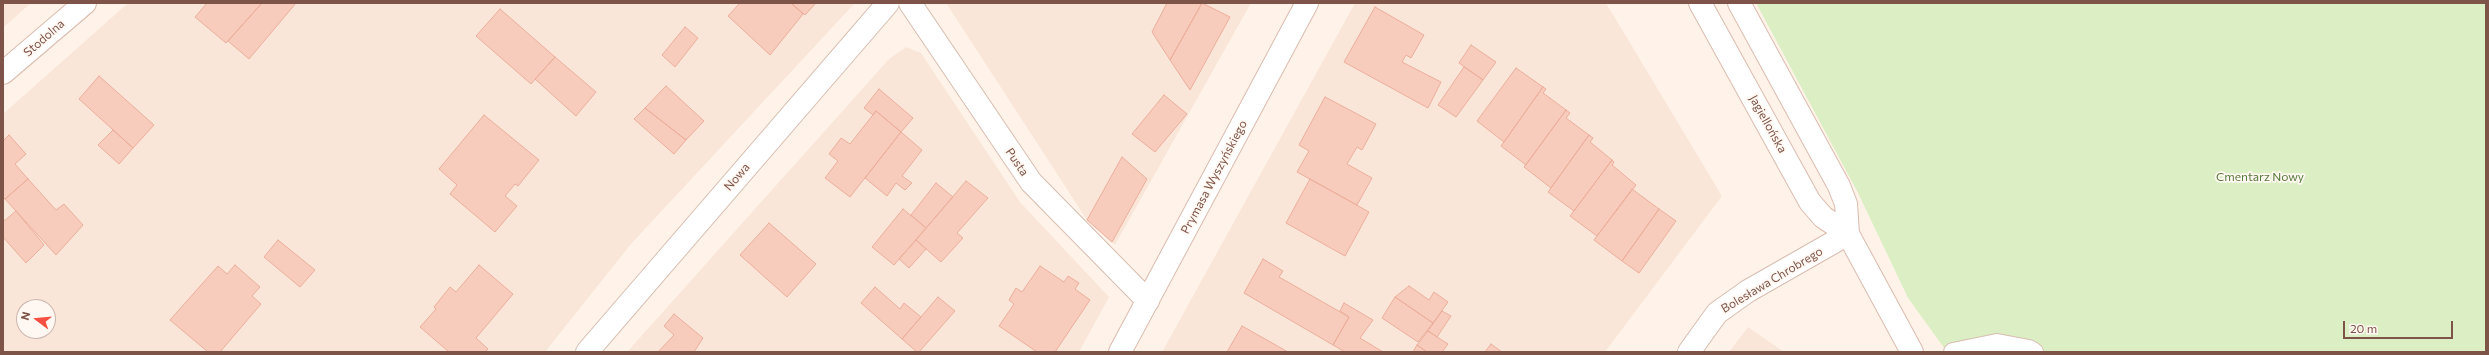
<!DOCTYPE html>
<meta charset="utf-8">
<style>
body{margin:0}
#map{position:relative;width:2489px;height:355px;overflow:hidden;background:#fff3e9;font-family:Commissioner,sans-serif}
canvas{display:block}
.frame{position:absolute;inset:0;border:4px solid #7e5348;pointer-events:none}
.north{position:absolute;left:16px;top:299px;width:40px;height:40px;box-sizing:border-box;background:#fff8f2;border:1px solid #cbb6ae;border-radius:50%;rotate:286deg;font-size:11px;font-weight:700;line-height:16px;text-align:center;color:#7e5348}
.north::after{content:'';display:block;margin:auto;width:14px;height:18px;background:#f64e41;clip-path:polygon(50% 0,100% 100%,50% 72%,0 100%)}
.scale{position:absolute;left:2343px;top:321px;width:110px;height:18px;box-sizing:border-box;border:2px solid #7e5348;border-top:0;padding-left:5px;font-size:12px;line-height:14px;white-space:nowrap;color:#7e5348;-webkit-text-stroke:3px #fff8f2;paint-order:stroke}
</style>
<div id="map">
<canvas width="2489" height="355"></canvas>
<div class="frame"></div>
<div class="north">N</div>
<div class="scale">20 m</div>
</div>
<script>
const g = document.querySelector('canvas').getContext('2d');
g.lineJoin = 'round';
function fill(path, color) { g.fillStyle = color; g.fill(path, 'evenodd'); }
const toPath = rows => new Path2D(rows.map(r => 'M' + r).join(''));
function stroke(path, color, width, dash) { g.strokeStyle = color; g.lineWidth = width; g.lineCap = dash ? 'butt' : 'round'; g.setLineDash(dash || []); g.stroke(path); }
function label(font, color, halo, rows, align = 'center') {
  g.font = font + ' Commissioner,sans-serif'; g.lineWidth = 3.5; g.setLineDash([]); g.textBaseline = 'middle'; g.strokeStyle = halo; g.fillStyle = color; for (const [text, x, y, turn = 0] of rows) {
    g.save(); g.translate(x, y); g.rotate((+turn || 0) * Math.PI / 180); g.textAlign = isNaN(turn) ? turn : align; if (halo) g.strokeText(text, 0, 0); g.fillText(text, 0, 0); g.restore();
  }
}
const residential = toPath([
 [3,3,31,3,3,28],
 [128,3,855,3,631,244,545,352,3,352,3,114],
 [24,307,48,307,48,331,24,331],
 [946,3,1251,3,1115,245,1087,220],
 [1355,3,1606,3,1722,196,1605,352,1162,352],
 [906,47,921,53,1020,202,1109,297,1079,352,627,352,889,59],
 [1748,327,1784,352,1729,352]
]);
const green = toPath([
 [1756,3,2486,3,2486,352,1947,352,1908,298,1858,193]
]);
const building = toPath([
 [207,3,262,3,226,43,195,17,207,3],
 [262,3,296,3,249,59,228,41,262,3],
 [740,3,791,3,803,14,770,55,728,16,740,3],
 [791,3,816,3,805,15,791,3],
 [1167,3,1202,3,1170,60,1152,32,1167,3],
 [1202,3,1230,17,1190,90,1170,60,1202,3],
 [1375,7,1424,35,1411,58,1406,55,1402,62,1441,82,1428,108,1344,62,1375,7],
 [500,9,555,57,531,84,476,36,500,9],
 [685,27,698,38,675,67,662,55,685,27],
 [1471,45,1496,62,1483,80,1459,63,1471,45],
 [555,57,596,92,576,116,535,79,555,57],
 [1464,67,1483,80,1456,117,1438,105,1464,67],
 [1516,68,1543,87,1504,142,1477,121,1516,68],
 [99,76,154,125,133,148,79,99,99,76],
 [666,86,704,121,686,140,645,108,666,86],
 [1543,87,1546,89,1543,93,1566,110,1526,165,1501,146,1543,87],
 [879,89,913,118,901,132,876,111,873,115,864,108,879,89],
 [1164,95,1187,114,1155,152,1132,134,1164,95],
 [1325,97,1376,124,1362,150,1357,147,1347,164,1372,178,1357,205,1297,172,1309,151,1299,145,1325,97],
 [645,108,686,140,674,154,634,119,645,108],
 [1566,110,1570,113,1566,118,1589,135,1551,188,1524,167,1566,110],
 [876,111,901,132,850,197,825,178,838,161,829,154,841,138,850,144,876,111],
 [484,115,539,160,518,186,515,184,505,196,517,206,495,232,450,194,457,185,439,169,484,115],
 [113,130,133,148,119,164,98,145,113,130],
 [901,132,922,150,902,176,912,183,905,190,896,183,887,196,865,178,901,132],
 [9,135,26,154,15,164,28,179,5,199,3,197,3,141,9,135],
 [1589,135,1593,138,1590,142,1612,160,1574,211,1548,192,1589,135],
 [1122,157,1147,179,1112,242,1087,220,1122,157],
 [1612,160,1614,162,1612,165,1636,185,1597,236,1570,216,1612,160],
 [28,179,56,210,64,204,83,225,56,255,5,199,28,179],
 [1310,179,1369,212,1345,256,1286,223,1310,179],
 [966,181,988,198,957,233,963,238,941,262,916,240,966,181],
 [936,183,953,197,926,228,911,215,936,183],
 [1632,189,1659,209,1622,261,1594,240,1632,189],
 [903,209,926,228,894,265,872,247,903,209],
 [1659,209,1676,221,1639,273,1622,261,1659,209],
 [16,211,44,245,26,263,3,237,3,222,16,211],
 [769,223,816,264,787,297,740,255,769,223],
 [278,240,315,270,300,287,264,257,278,240],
 [916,240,926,249,909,268,899,259,916,240],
 [1263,259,1283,271,1279,277,1349,317,1333,345,1244,293,1263,259],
 [235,265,260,287,252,296,261,304,220,352,208,352,170,320,218,266,227,274,235,265],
 [479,265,513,294,476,338,488,349,485,352,449,352,420,327,436,309,434,307,450,287,456,292,479,265],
 [1040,266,1064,282,1068,276,1079,283,1075,289,1090,300,1055,352,1037,352,999,326,1014,304,1009,300,1016,288,1022,292,1040,266],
 [1409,286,1429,300,1434,292,1448,302,1433,323,1395,297,1409,286],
 [875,287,900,309,904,303,921,317,902,339,861,303,875,287],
 [938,297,955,311,919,352,917,352,902,339,938,297],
 [1395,297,1433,323,1418,342,1382,318,1395,297],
 [1344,303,1373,320,1360,338,1383,352,1345,352,1333,345,1349,317,1340,311,1344,303],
 [1442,311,1451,316,1437,337,1428,331,1442,311],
 [674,314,703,338,694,352,658,352,674,335,664,326,674,314],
 [1242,326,1288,352,1227,352,1242,326],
 [1428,331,1448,344,1442,352,1427,352,1417,345,1428,331],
 [1491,344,1502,352,1485,352,1491,344],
 [1417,345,1427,352,1413,352,1417,345]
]);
const lane = toPath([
 [1953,352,1997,343,2029,349,2034,352]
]);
const street = toPath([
 [910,3,1031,182,1148,301],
 [587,352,888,3],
 [1689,352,1717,313,1748,291,1848,234]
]);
const secondary = toPath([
 [1700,3,1810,202,1823,217,1848,234,1912,352],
 [1739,3,1839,186,1846,204,1848,234],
 [3,73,85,3],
 [1120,352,1307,3]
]);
const streetNames = [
 ["Stodolna",44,38,-41],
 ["Jagiellońska",1768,124,61],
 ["Pusta",1017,162,56],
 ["Nowa",737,177,-49],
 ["Prymasa Wyszyńskiego",1214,177,-62],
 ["Bolesława Chrobrego",1772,280,-31]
];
const parkNames = [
 ["Cmentarz Nowy",2260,177]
];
fill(residential, '#f9e6d9');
fill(green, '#dcefc4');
fill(building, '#f8ccbd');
stroke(building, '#ecae9b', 1);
stroke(lane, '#d8bdb1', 20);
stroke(street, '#d8bdb1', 24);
stroke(secondary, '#dbbbae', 24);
stroke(lane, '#fff', 18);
stroke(street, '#fff', 22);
stroke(secondary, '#fff', 22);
label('12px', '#7e5348', '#fff8f2', streetNames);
label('12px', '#557839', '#fff8f2', parkNames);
</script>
